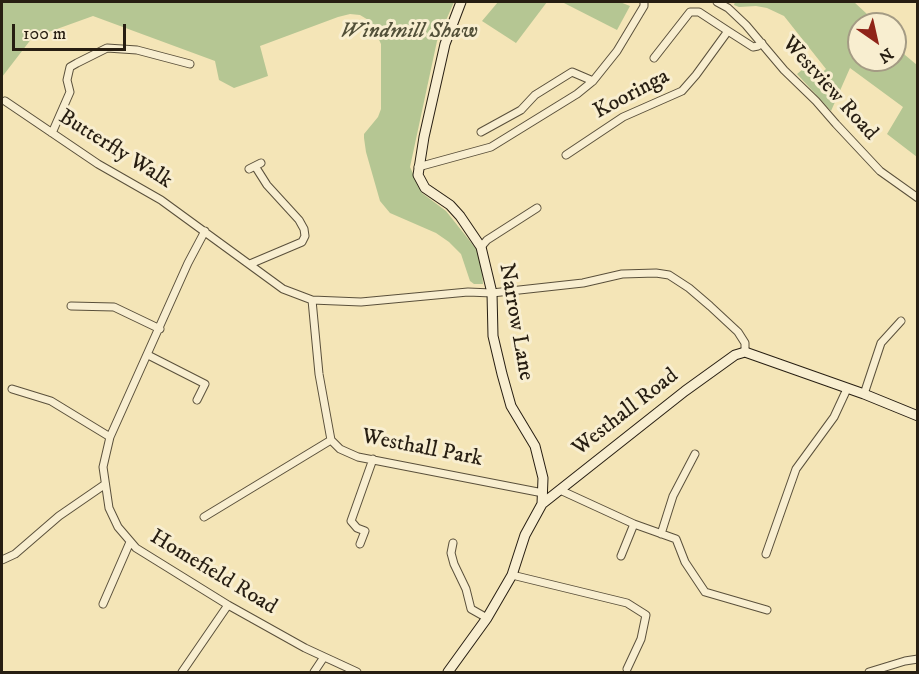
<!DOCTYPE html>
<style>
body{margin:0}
#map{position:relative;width:919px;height:674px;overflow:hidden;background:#f4e5b7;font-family:"IM FELL DW Pica",serif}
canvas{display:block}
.frame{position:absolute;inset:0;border:3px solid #271e12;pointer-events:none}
.north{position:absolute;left:847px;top:12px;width:60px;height:60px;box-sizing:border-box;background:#f8eed0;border:2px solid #a49b84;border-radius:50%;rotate:146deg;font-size:16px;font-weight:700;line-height:24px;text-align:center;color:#271e12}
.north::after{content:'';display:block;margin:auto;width:21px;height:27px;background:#8f2418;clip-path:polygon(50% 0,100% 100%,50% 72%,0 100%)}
.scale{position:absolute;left:12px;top:24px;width:114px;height:27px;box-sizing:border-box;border:3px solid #271e12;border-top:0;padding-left:8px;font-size:18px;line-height:21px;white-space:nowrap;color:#271e12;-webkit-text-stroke:4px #f8eed0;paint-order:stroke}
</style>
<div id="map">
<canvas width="919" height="674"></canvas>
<div class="frame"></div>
<div class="north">N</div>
<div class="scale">100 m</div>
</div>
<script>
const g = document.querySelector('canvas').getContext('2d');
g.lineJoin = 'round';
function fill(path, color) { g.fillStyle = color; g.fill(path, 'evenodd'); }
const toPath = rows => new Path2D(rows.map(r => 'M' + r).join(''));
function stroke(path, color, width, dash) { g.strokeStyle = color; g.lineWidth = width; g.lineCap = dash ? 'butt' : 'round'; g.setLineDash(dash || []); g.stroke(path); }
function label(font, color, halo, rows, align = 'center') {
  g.font = font + ' "IM FELL DW Pica",serif'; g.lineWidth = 6; g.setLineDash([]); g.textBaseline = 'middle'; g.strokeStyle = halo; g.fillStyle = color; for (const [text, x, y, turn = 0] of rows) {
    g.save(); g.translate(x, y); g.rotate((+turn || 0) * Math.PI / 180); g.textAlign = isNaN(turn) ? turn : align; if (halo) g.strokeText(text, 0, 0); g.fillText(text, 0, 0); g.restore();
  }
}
const green = toPath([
 [2,2,454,2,437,41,410,167,422,193,446,211,477,250,482,269,483,284,474,284,470,281,461,254,449,242,436,233,390,213,380,201,366,152,364,138,364,134,378,117,381,109,381,44,370,21,360,15,350,14,338,17,260,46,268,76,234,88,219,80,215,61,93,16,32,38,2,77],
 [498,2,547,2,516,43,482,21],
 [562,2,620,2,630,6,617,30],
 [735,2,854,2,867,14,863,17,868,23,870,19,876,24,859,24,859,60,895,60,895,43,905,55,917,65,917,157,887,134,903,107,850,68,831,111,797,74,803,69,809,76,811,75,815,79,826,69,784,16,767,8,756,6,739,7,734,5]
]);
const street = toPath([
 [717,2,728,8,746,25,784,70,816,101,836,124,880,171,918,198],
 [654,58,690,12,699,12,728,31],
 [5,101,98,164,161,200,283,289,312,300,361,302,468,292,492,293,583,283,622,274,656,273,669,275,689,288,710,306,738,332,745,343,745,352],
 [481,132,521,110,535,95,572,72,593,81],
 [52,133,70,92,67,80,70,67,77,63,107,48,137,50,190,64],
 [566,155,623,117,682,91,696,75,728,31,753,47,758,46,762,43],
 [418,167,491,147,577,94,593,81,617,51,644,6,644,2],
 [249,169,261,163],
 [205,231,188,263,110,437,103,467,109,508,118,527,136,548,228,605,305,648,357,672],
 [481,247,487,240,537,208],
 [250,264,302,242,305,236,304,229,299,220,267,185,255,166],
 [312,300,319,374,331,440,340,449,358,457,543,493],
 [71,306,114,307,160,329],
 [148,355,205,384,197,400],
 [12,389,51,401,110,437],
 [864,394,881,343,901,321],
 [560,490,634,524,676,539,685,562,705,592,767,610],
 [204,517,331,440],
 [661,534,673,496,695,454],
 [453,543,451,553,454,564,466,589,471,609,487,618],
 [360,544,365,531,357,528,351,521,373,459],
 [766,554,796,469,834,417,847,389],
 [621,556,634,524],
 [2,560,15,554,59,516,104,485],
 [512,575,627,603,646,615,641,639,627,669],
 [103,604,130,542],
 [182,672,228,605],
 [314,672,324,657],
 [869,672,905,661,918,659]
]);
const secondary = toPath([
 [461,2,445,44,424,137,418,175,425,188,450,205,460,216,481,247,492,293,493,336,502,374,511,406,535,446,543,478,542,504],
 [448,672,487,618,512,575,525,535,542,504,685,391,735,355,745,352,864,394,918,416]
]);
const parkNames = [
 ["Windmill Shaw",409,32]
];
const streetNames = [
 ["Westview Road",829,89,48],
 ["Kooringa",632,95,-28],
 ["Butterfly Walk",115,150,32],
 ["Narrow Lane",515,322,80],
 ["Westhall Road",626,413,-38],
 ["Westhall Park",422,449,11],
 ["Homefield Road",213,573,31]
];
fill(green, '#b5c693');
stroke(street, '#5a503b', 9);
stroke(secondary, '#271e12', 11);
stroke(street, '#f8eed0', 7);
stroke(secondary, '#f8eed0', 9);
label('italic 22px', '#525039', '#f8eed0', parkNames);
label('22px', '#271e12', '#f8eed0', streetNames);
</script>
